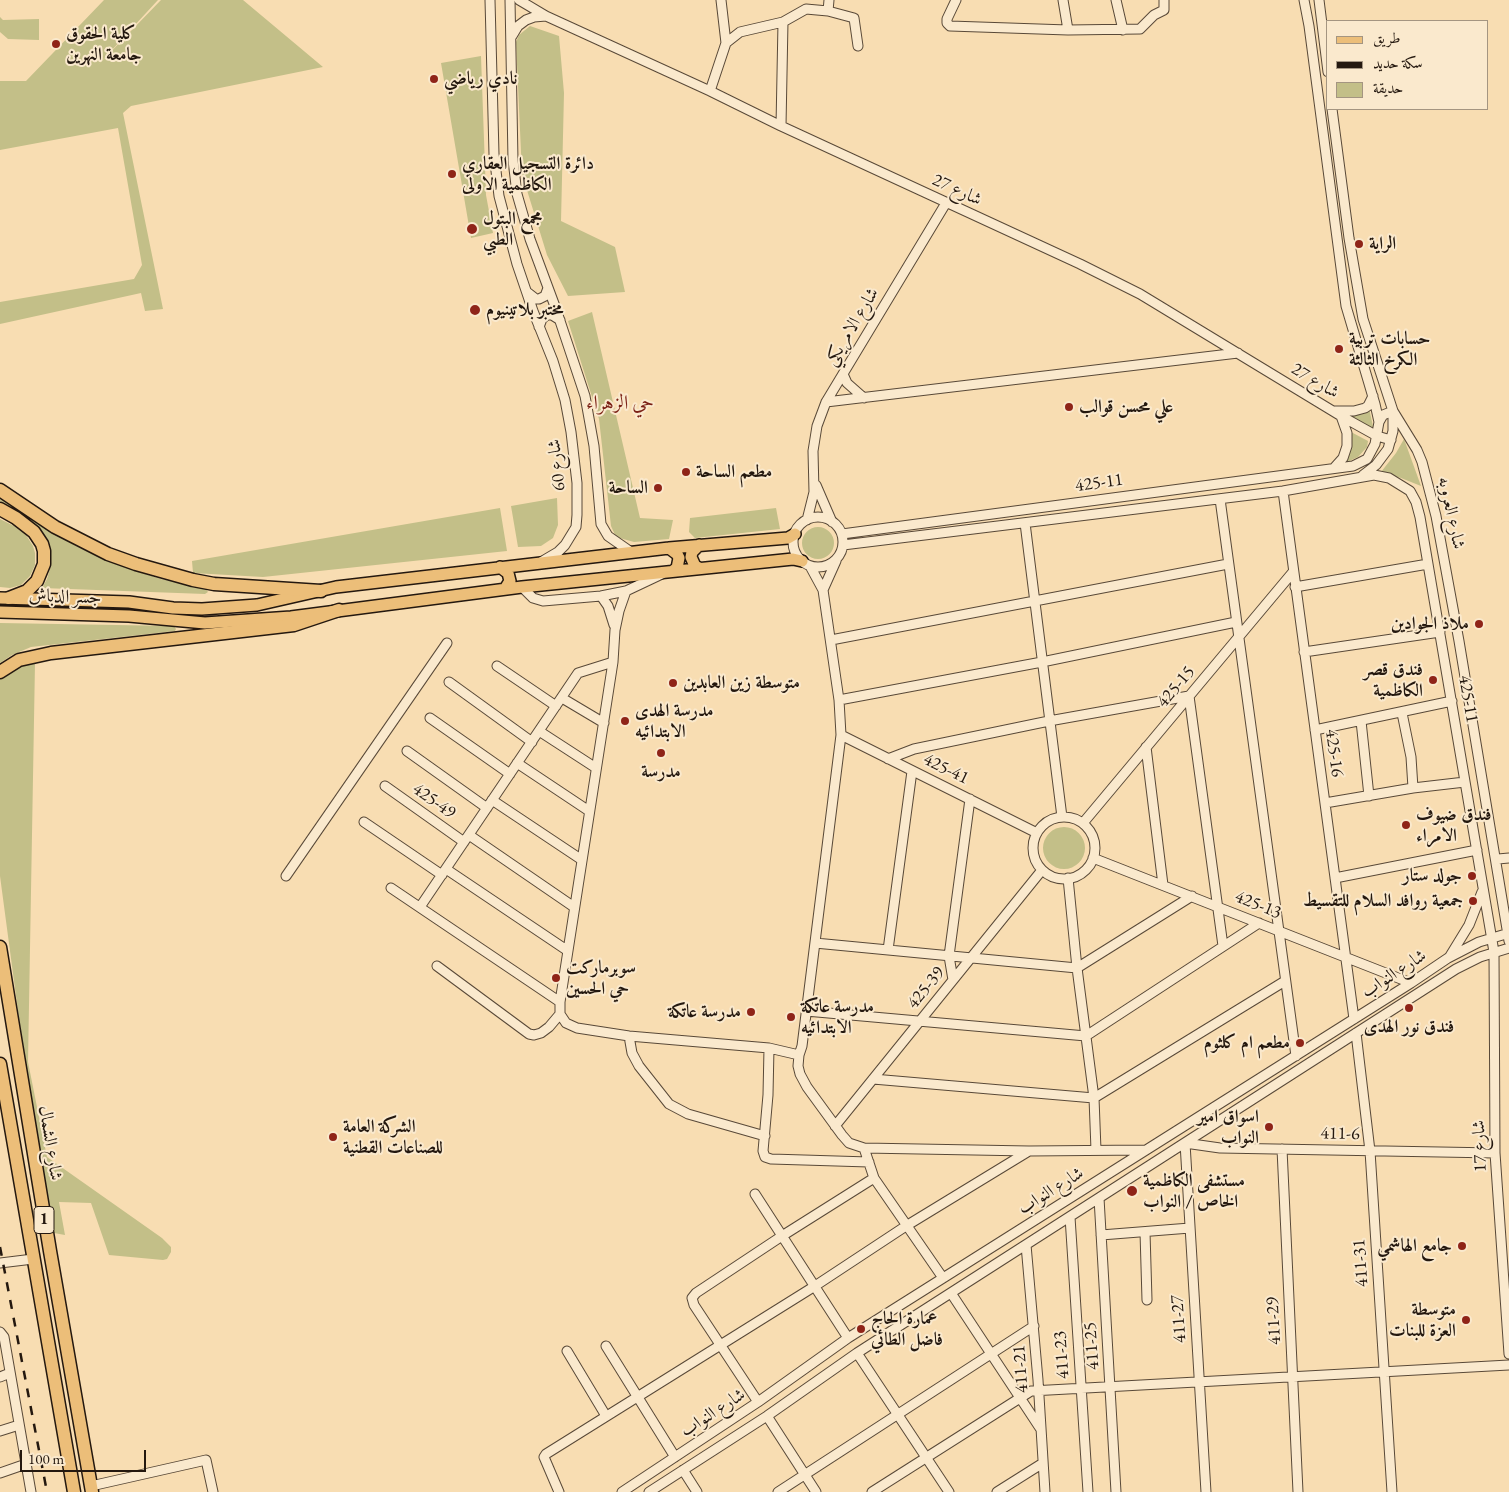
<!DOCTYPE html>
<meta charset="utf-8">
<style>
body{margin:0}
#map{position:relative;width:1509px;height:1492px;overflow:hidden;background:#f8ddb2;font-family:"EB Garamond",Amiri,serif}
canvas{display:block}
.legend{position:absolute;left:1326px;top:20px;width:162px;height:90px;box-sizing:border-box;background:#fae9cd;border:1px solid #a49581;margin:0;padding:6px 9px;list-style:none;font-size:15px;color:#24180f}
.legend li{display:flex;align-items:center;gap:10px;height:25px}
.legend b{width:25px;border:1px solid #a49581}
.scale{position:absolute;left:20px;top:1450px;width:126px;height:22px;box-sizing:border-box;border:2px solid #24180f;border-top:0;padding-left:6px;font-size:15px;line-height:18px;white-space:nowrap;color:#24180f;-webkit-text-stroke:4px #fae9cd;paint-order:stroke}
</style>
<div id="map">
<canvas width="1509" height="1492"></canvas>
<ul class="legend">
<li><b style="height:6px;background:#ecbe79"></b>طريق</li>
<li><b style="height:6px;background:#24180f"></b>سكة حديد</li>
<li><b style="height:14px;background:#c3bf88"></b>حديقة</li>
</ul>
<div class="scale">100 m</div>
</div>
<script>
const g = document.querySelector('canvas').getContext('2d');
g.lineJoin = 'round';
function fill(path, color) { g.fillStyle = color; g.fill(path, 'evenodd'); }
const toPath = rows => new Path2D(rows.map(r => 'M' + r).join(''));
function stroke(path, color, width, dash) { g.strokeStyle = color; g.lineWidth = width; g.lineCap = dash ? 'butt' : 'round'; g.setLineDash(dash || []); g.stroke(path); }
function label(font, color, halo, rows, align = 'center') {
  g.font = font + ' "EB Garamond",Amiri,serif'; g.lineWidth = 4; g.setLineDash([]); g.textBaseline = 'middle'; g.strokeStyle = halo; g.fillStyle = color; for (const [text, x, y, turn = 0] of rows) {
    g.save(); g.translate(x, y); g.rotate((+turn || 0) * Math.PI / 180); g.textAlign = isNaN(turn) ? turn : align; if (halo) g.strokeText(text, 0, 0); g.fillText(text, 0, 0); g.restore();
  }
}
const green = toPath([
 [104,0,158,0,98,65,161,0,243,0,323,67,131,106,123,113,163,309,145,311,141,293,0,324,0,302,134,279,142,265,118,128,0,150,0,81,26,81],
 [0,17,3,20,39,19,39,40,8,39,0,32],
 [530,26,559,36,564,93,561,221,615,247,625,292,568,296,547,255,522,174,516,42,519,35],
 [481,56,486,195,493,233,471,238,441,63],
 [592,312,640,518,673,520,669,539,634,542,616,537,611,526,599,419,568,321],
 [1369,408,1374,431,1345,414],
 [1351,432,1368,441,1367,447,1358,457,1347,462,1351,449],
 [1404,439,1421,486,1401,478,1381,472,1396,453],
 [0,498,76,546,89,552,139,572,161,579,205,588,208,592,205,594,42,588,47,579,51,565,51,554,48,542,39,528,18,512,0,501],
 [557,498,558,525,553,538,541,546,518,547,511,506],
 [500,508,507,551,263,577,193,573,192,561],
 [776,508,780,529,695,538,689,532,690,518],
 [0,519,14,526,26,535,33,546,35,553,35,565,30,576,21,585,10,588,0,587],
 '802 543a16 16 0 1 1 32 0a16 16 0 1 1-32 0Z',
 [0,623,174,626,176,629,175,631,31,647,12,655,0,663],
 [35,663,28,1062,47,1157,162,1238,171,1247,171,1252,167,1259,163,1260,109,1255,91,1203,59,1202,65,1235,54,1233,20,1026,0,876,0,679,18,666],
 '1043 848a21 21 0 1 1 42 0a21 21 0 1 1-42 0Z'
]);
const minor = toPath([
 [490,0,494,154,499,196,517,264,533,311,553,361,565,400,571,432,577,483,577,515,576,527,565,545,558,552,541,562],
 [510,0,513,160,517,194,530,239,556,309,585,396,594,446,601,524,608,536,631,552],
 [519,0,546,16,710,91,781,126,1080,264,1140,294,1341,416,1377,436,1391,440],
 [721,0,726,43],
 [956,0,947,19,947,23,950,26,1068,30,1140,29,1154,15,1164,10,1164,0],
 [1063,0,1068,30],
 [1116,0,1123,30],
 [1319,0,1328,72],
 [828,11,829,0],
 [512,36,518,26,526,20,534,17,546,16],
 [710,91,726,43,740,32,783,22,806,9,828,11,854,18,858,46],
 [1332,109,1349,238,1363,319,1393,411,1417,450,1422,462,1436,516,1459,641,1509,941],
 [781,126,783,22],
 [527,292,536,299,539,299,545,296,548,288],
 [539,327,542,319,547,315,552,315,560,320],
 [843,374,847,383,864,398],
 [826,402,1238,353],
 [1335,411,1354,411,1365,408,1368,406,1373,396],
 [1334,468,1343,458,1347,446,1347,433,1341,416],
 [1363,475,1376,465,1388,449,1393,431,1393,411,1383,415,1379,422],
 [816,485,832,522],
 [1283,491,1354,1019],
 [1220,499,1296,1056],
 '793 542a25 25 0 1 1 50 0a25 25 0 1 1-50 0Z',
 [807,520,814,492,813,451,817,426,826,402,946,203],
 [1025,523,1062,817],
 [842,534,1353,466,1367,459,1375,444,1379,422,1375,404,1346,306,1309,26,1304,0],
 [843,545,1283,491,1374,475,1389,478,1410,491,1416,502,1420,517,1494,952,1495,1153,1509,1354],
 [810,566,823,590,839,700,841,735,802,1046,799,1055,798,1066,800,1074,807,1087,842,1135,849,1143,864,1148,1029,1151,1145,1150],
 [522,587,533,598,543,601,601,596,626,591,662,574],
 [1295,587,1428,564],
 [823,590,836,561],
 [626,591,619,611,615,630,613,662,560,1002,560,1014,566,1023,577,1028,629,1036,769,1048,799,1055],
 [601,596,608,606,614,625],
 [831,640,1228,564],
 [1304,652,1440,632],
 [497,666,556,706],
 [449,682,532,742],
 [562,698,604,723],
 [839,700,1042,662,1236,622],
 [1402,713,1411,757,1413,788],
 [430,718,510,774],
 [1361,721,1369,796],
 [1315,730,1452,701],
 [539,731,596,768],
 [841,735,1037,833],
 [1146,747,1163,885],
 [407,751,487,808],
 [888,759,914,749,1049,721,1189,696,1223,946],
 [517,763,589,811],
 [385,786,464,842],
 [492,800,582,860],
 [1325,803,1413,788,1465,782],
 '1033 848a31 31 0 1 1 62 0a31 31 0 1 1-62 0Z',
 [364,822,442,875],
 [1083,823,1293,572],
 [469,835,574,907],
 [1093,858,1411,983],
 [1498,859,1509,858],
 [446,869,568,951],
 [286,876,447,643],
 [1068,878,1077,968,1094,1098,1096,1150],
 [1335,878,1477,850],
 [391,888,560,1002],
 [420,907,578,673,613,662],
 [815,943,1077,968,1192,896],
 [888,950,912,771],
 [1450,956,1469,925,1482,892],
 [437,966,529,1034,534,1035,541,1033,549,1027,560,1014],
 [953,980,949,956,970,799],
 [806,1011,1086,1036,1259,923],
 [1356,1033,1370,1151,1392,1492],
 [629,1036,632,1053,639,1066,669,1104,688,1114,765,1136],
 [769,1048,768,1095,763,1151,765,1157,771,1159,869,1162],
 [873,1079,1094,1098,1285,981],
 [835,1126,1042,870],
 [864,1148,874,1178,943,1278],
 [1282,1149,1298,1492],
 [755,1194,848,1338],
 [1099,1198,1116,1492],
 [1070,1217,1088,1492],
 [1145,1232,1147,1300],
 [1101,1235,1190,1228],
 [1026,1245,1038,1380,1045,1492],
 [0,1263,33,1259],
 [951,1293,1040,1428],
 [0,1332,4,1337,31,1492],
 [606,1346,675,1457],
 [567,1351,606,1416],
 [857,1353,949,1492],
 [0,1377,10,1373],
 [758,1402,694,1305,692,1298,696,1293,782,1236,874,1178],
 [767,1416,816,1492],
 [0,1431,19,1425],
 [683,1470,697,1492],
 [0,1473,26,1464],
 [91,1486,206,1460,213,1492],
 [559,1492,544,1457,546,1454,815,1286,906,1226,1029,1151],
 [622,1492,758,1402,848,1338,1411,983,1448,958,1479,942,1509,933],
 [649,1492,767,1416,857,1353,1456,969,1480,957,1509,948],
 [778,1492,1034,1326],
 [872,1492,1031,1391,1509,1365],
 [997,1492,1043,1463],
 [1206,1492,1185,1143,1220,1148,1495,1153]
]);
const major = toPath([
 [699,545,692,552,691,557,695,566,699,568],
 [669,548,677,554,679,558,677,568,673,571],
 [500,567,508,573,510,581,505,589],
 [0,598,129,602,173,608,202,609,257,605,336,587,669,548,788,538,795,534],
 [0,612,129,616,205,623,291,617,522,587,793,559,802,561]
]);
const highway = toPath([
 [0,490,55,527,108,554,136,564,193,580,214,584,321,591],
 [0,509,16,518,34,532,42,544,44,551,44,564,37,581,27,591,9,598],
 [0,672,19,660,51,653,294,625,339,610],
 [0,947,50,1251,92,1492],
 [0,1064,74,1492]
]);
const rail = toPath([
 [0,1247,47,1492]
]);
const markers = [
 [56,44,5,"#8f2418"],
 [434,79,5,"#8f2418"],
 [452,174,5,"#8f2418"],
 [472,229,6,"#8f2418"],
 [1359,244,5,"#8f2418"],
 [475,310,6,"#8f2418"],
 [1339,349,5,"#8f2418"],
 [1069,407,5,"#8f2418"],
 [686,472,5,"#8f2418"],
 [658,488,5,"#8f2418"],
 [1479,624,5,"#8f2418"],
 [1433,680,5,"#8f2418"],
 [673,683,5,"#8f2418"],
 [625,721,5,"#8f2418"],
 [661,753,5,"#8f2418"],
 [1406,825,5,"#8f2418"],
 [1472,876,5,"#8f2418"],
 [1473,901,5,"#8f2418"],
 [556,978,5,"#8f2418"],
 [1409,1008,5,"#8f2418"],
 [751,1012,5,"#8f2418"],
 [791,1017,5,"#8f2418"],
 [1300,1043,5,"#8f2418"],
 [1269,1127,5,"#8f2418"],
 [333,1137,5,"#8f2418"],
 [1132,1191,6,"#8f2418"],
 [1462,1246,5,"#8f2418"],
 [1466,1320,5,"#8f2418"],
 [861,1329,5,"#8f2418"]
];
const shields = [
 [44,1220,20]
];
const shieldNames = [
 ["1",44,1220]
];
const poiNames = [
 ["كلية الحقوق",66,34],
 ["جامعة النهرين",66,55],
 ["نادي رياضي",444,79],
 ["دائرة التسجيل العقاري",462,164],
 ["الكاظمية الاولى",462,185],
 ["مجمع البتول",483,219],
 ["الطبي",483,240],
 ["الراية",1369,244],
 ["مختبر بلاتينيوم",486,310],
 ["حسابات تربية",1349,339],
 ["الكرخ الثالثة",1349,360],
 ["علي محسن قوالب",1079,407],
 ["مطعم الساحة",696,472],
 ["الساحة",648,488,"right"],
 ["ملاذ الجوادين",1469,624,"right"],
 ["فندق قصر",1423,670,"right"],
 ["الكاظمية",1423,691,"right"],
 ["متوسطة زين العابدين",683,683],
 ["مدرسة الهدى",635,711],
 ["الابتدائيه",635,732],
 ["مدرسة",661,772,"center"],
 ["فندق ضيوف",1416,815],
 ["الامراء",1416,836],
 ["جولد ستار",1462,876,"right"],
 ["جمعية روافد السلام للتقسيط",1463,901,"right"],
 ["سوبرماركت",566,968],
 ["حي الحسين",566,989],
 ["مدرسة عاتكة",801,1007],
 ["الابتدائيه",801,1028],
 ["مدرسة عاتكة",741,1012,"right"],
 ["فندق نور الهدى",1409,1027,"center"],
 ["مطعم ام كلثوم",1290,1043,"right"],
 ["اسواق امير",1259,1117,"right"],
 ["النواب",1259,1138,"right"],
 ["الشركة العامة",343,1127],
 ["للصناعات القطنية",343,1148],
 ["مستشفى الكاظمية",1143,1181],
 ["الخاص / النواب",1143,1202],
 ["جامع الهاشمي",1452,1246,"right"],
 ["متوسطة",1456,1310,"right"],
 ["العزة للبنات",1456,1331,"right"],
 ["عمارة الحاج",871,1319],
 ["فاضل الطائي",871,1340]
];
const streetNames = [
 ["شارع 27",957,190,25],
 ["شارع الامريكي",852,327,-59],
 ["شارع 27",1315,381,31],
 ["شارع 60",557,465,-96],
 ["425-11",1099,483,-8],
 ["شارع العروبه",1451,513,78],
 ["جسر الدباش",65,597,2],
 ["425-15",1176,687,-50],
 ["425-11",1468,699,80],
 ["425-16",1334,753,82],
 ["425-41",946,769,26],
 ["425-49",434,801,35],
 ["425-13",1258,905,22],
 ["شارع النواب",1394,974,-33],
 ["425-39",926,988,-51],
 ["411-6",1340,1134,1],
 ["شارع الشمال",50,1143,81],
 ["شارع 17",1480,1146,-92],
 ["شارع النواب",1051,1191,-32],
 ["411-31",1361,1263,-94],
 ["411-27",1179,1319,-94],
 ["411-29",1274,1321,-93],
 ["411-25",1092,1346,-94],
 ["411-23",1062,1355,-94],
 ["411-21",1021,1369,-94],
 ["شارع النواب",713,1413,-33]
];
const quarterNames = [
 ["حي الزهراء",620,404]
];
fill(green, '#c3bf88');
stroke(minor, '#594938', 11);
stroke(major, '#24180f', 14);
stroke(highway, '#24180f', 15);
stroke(minor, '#fae9cd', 9);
stroke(major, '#ecbe79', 11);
stroke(highway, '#ecbe79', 12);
stroke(rail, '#24180f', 2.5, [9, 9]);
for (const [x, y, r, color] of markers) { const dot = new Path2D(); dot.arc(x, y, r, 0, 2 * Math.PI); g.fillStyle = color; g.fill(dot); stroke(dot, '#fae9cd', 2); }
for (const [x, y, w] of shields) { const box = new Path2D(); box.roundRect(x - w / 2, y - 13.5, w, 27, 4); g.fillStyle = '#fae9cd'; g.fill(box); stroke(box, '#24180f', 1); }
label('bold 16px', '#24180f', null, shieldNames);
label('bold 18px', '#24180f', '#fae9cd', poiNames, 'left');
label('18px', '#24180f', '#fae9cd', streetNames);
label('20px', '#7a1f14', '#fae9cd', quarterNames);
</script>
